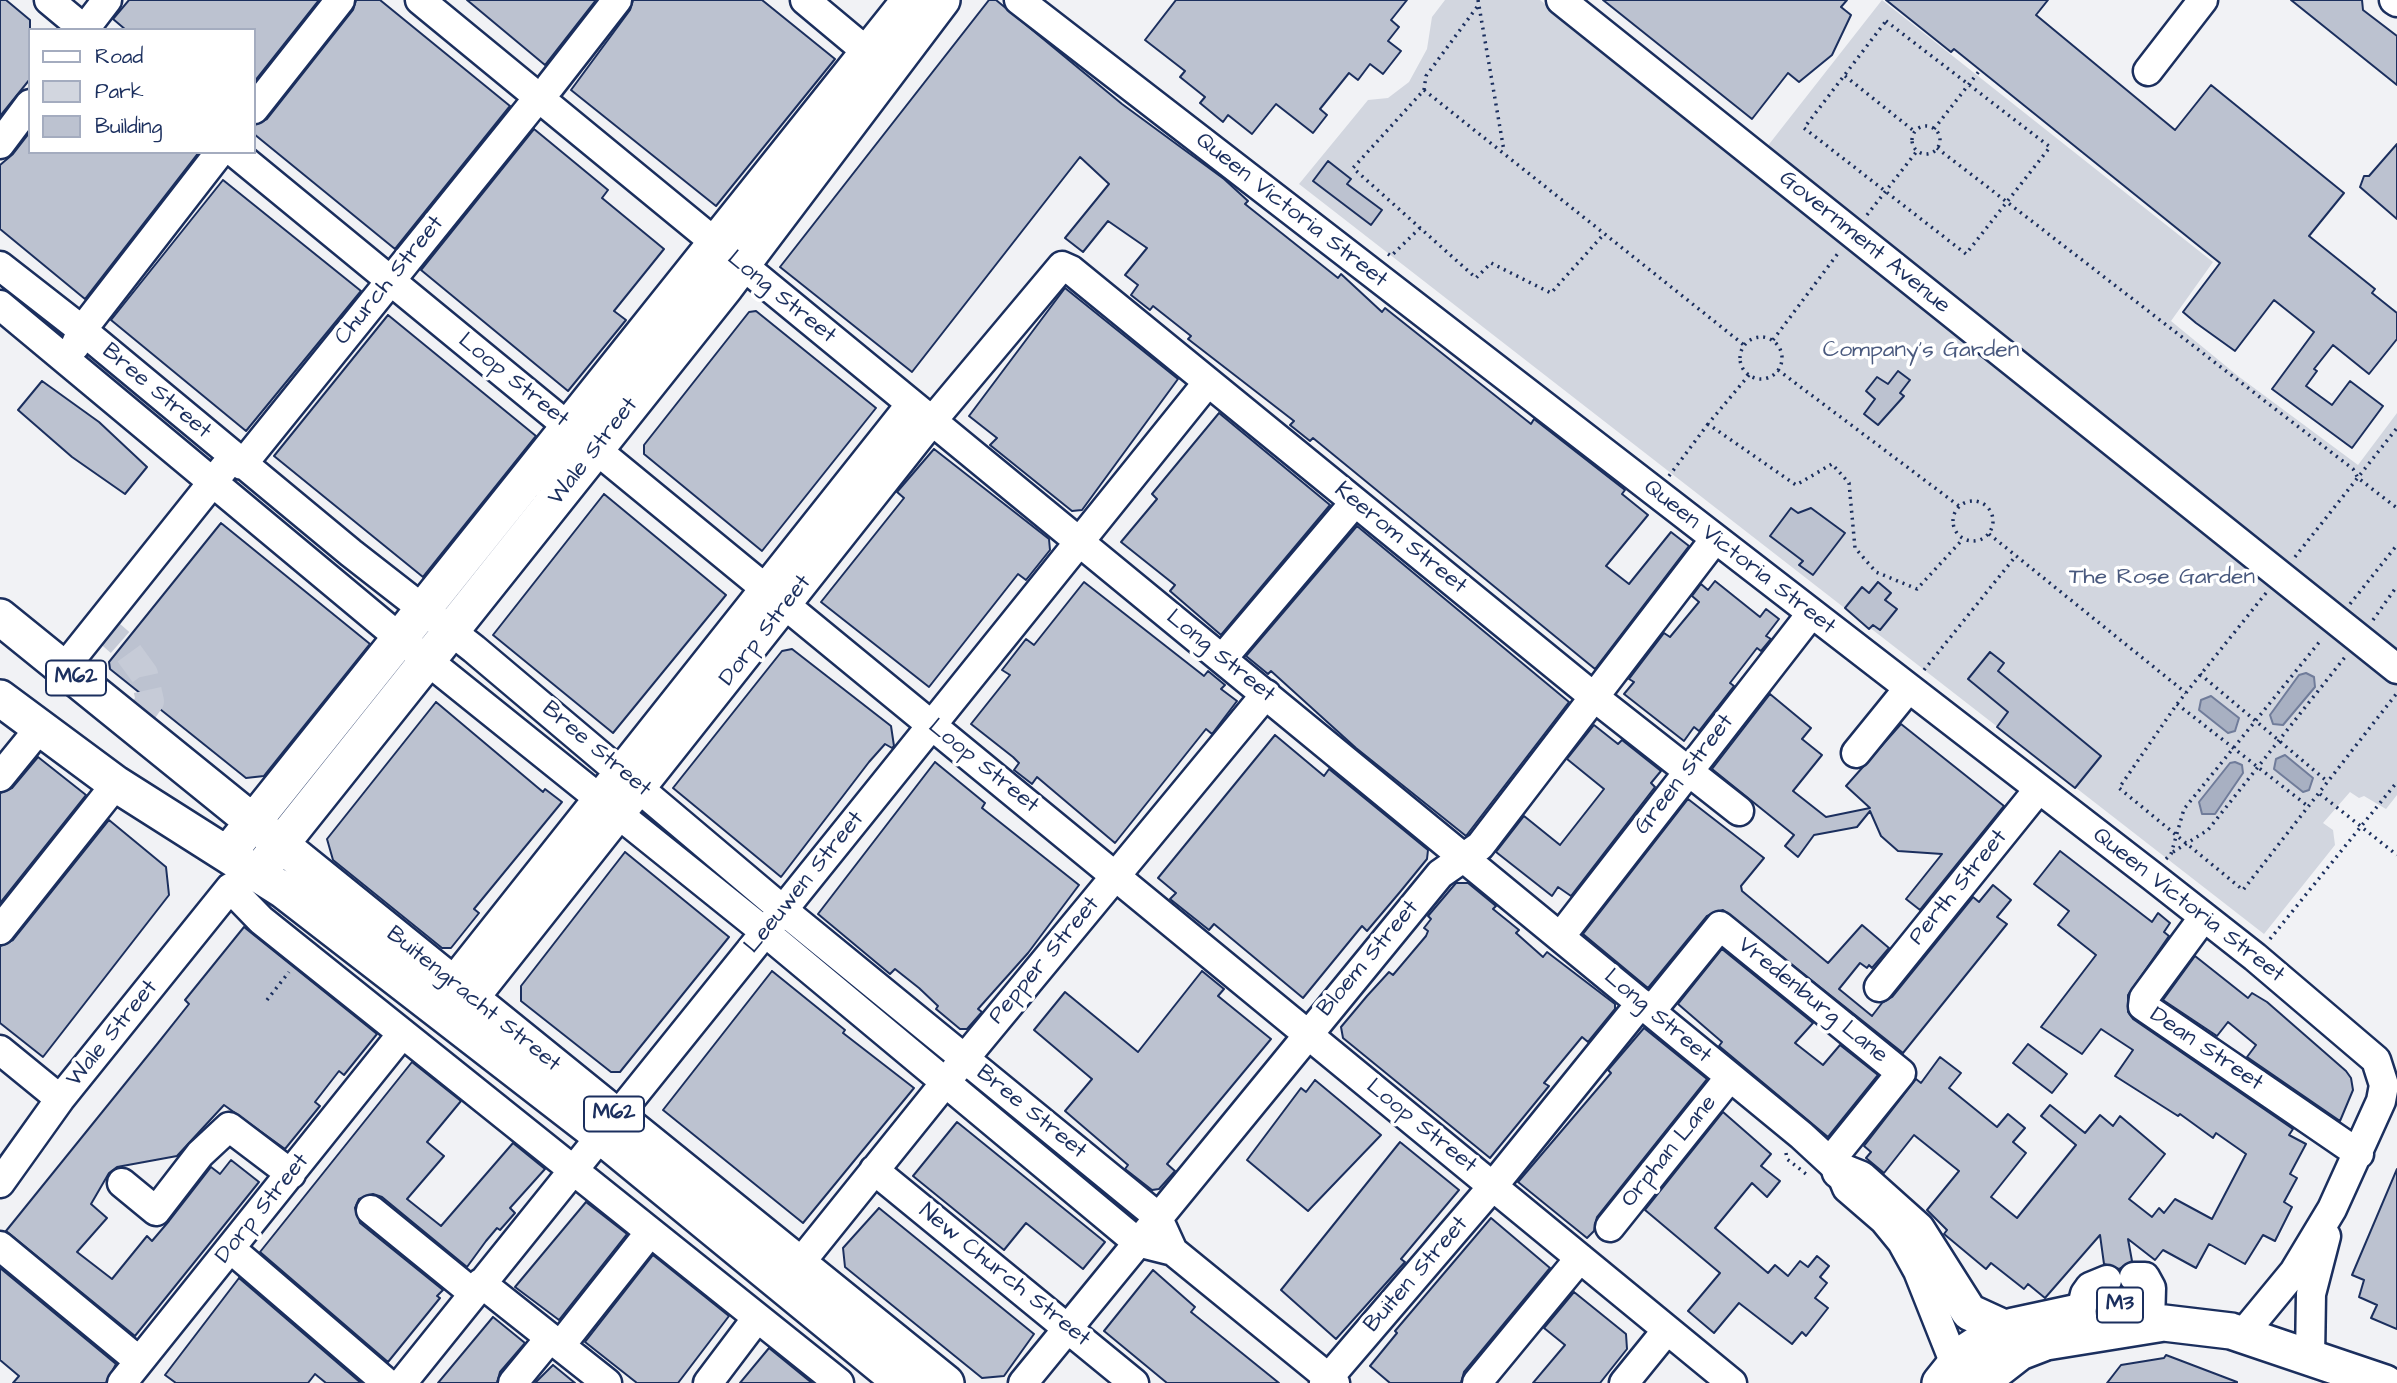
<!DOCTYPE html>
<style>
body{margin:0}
#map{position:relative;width:2397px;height:1383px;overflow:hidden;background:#f1f2f5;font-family:"Architects Daughter",sans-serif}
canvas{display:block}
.legend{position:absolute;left:28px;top:28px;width:228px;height:126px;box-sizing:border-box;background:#fff;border:2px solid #a4acbf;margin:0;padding:9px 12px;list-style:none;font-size:21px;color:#1b2f5e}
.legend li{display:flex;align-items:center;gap:14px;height:35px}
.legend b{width:35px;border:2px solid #a4acbf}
</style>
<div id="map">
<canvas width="2397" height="1383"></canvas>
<ul class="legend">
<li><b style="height:9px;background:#fff"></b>Road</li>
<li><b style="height:19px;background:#d2d6df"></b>Park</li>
<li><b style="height:19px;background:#bcc2d0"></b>Building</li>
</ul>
</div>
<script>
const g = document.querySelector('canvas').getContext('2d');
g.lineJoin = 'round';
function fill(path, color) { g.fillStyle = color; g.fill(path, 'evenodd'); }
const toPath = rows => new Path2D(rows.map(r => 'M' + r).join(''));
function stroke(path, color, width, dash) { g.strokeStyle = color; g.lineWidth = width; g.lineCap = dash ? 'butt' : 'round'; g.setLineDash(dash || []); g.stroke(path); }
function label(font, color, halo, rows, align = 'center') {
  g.font = font + ' "Architects Daughter",sans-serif'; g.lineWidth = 7; g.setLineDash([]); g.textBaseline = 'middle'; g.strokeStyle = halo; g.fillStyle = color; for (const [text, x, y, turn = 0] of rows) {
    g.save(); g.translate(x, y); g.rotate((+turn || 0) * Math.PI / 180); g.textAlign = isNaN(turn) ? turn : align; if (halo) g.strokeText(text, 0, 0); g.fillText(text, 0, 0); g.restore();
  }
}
const green = toPath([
 [1445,0,1540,0,1752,166,1882,0,2213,262,2171,321,2238,376,2358,465,2397,413,2397,795,2386,809,2364,796,2359,798,2350,792,2323,823,2333,830,2335,845,2264,934,1299,184,1368,100,1388,98,1409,82,1427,49,1432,17]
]);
const water = toPath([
 [2306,673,2314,677,2315,687,2283,725,2273,724,2270,715,2299,675,2306,673],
 [2211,696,2239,718,2235,731,2228,733,2199,710,2201,700,2211,696],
 [2285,755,2313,778,2309,790,2303,792,2274,769,2276,759,2285,755],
 [2235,762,2242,765,2243,773,2215,814,2202,814,2199,802,2230,763,2235,762]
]);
const building = toPath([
 [0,0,6,0,30,20,30,79,0,116,0,0],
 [129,0,319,0,254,82,254,30,126,30,113,19,129,0],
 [356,0,380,0,510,106,395,249,254,134,254,125,267,119,353,10,356,0],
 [467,0,596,0,545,65,467,0],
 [633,0,762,0,835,59,716,206,571,90,630,10,633,0],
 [989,0,996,0,1122,104,1224,179,1248,201,1245,204,1338,278,1341,274,1382,312,1385,308,1531,424,1534,419,1625,490,1622,494,1648,515,1606,566,1629,584,1671,532,1689,546,1595,669,1313,438,1310,441,1290,425,1294,421,1188,339,1191,336,1153,306,1150,310,1131,295,1138,285,1125,275,1147,248,1108,221,1083,252,1065,238,1109,184,1080,157,912,372,780,267,989,0],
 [1176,0,1407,0,1391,20,1399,27,1388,41,1401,51,1383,74,1370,64,1358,80,1349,73,1320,109,1327,115,1313,133,1276,104,1252,134,1228,115,1223,122,1200,103,1205,97,1180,77,1185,71,1145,40,1176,0],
 [1603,0,1847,0,1841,7,1851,15,1832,55,1799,82,1788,73,1752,119,1603,0],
 [1886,0,2048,0,2036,15,2175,130,2211,85,2344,193,2309,236,2375,289,2372,293,2397,313,2397,339,2369,374,2333,345,2314,369,2317,371,2306,386,2332,405,2350,381,2383,406,2352,448,2272,389,2314,332,2274,300,2235,351,2196,323,2183,312,2220,263,1954,49,1951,52,1886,0],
 [2291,0,2362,0,2363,10,2397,36,2397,85,2291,0],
 [534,129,608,190,602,198,664,249,614,311,626,320,568,391,421,270,534,129],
 [30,132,30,152,199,152,85,299,0,229,0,165,13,154,30,132],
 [2397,144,2397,219,2360,187,2364,176,2369,176,2397,144],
 [1328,161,1351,179,1347,184,1382,210,1371,225,1313,181,1328,161],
 [223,180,361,291,246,431,111,320,223,180],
 [1065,288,1178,379,1082,510,1072,511,990,445,997,438,969,416,1065,288],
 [756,311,876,408,762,551,644,454,644,445,749,312,756,311],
 [388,315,536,436,423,577,274,456,388,315],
 [1898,371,1910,380,1900,393,1904,396,1878,425,1864,414,1875,399,1866,391,1877,377,1888,384,1898,371],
 [42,381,99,422,147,467,125,494,72,457,18,410,42,381],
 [1219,413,1330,505,1221,635,1170,591,1175,585,1121,542,1157,499,1152,494,1219,413],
 [934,449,1049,539,1050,550,1026,580,1018,574,929,687,821,602,904,498,897,492,934,449],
 [604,494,726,595,613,733,493,635,604,494],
 [1791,508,1798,513,1811,508,1845,533,1813,575,1799,565,1803,561,1770,536,1791,508],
 [221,523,370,644,264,776,246,778,110,669,109,662,221,523],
 [1357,526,1569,702,1466,836,1356,748,1271,671,1268,674,1246,656,1357,526],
 [1715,581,1760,617,1766,609,1779,619,1766,636,1771,639,1761,651,1757,648,1730,683,1734,686,1699,731,1694,727,1684,741,1624,694,1634,682,1629,679,1664,633,1670,637,1699,602,1692,596,1701,584,1708,590,1715,581],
 [1084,582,1204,676,1208,671,1225,685,1221,689,1237,701,1212,734,1206,729,1115,843,1037,777,1032,784,1014,770,1019,763,1013,757,971,724,1010,675,1002,670,1026,639,1034,645,1084,582],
 [1878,582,1891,593,1885,600,1897,609,1880,630,1873,625,1869,629,1845,608,1862,587,1869,593,1878,582],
 [792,649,891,726,894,746,892,748,885,744,869,762,781,877,673,788,782,651,792,649],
 [1990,652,2004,663,1998,671,2101,756,2075,788,1997,727,2008,712,1968,679,1990,652],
 [1770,694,1811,728,1802,739,1822,755,1793,791,1826,817,1870,808,1846,786,1901,724,2004,806,1920,910,1906,899,1942,854,1898,851,1881,836,1870,811,1857,827,1814,835,1798,857,1785,846,1794,835,1712,769,1770,694],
 [436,702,543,792,545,789,562,802,474,909,479,913,451,948,442,948,333,860,327,839,436,702],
 [1594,725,1618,744,1622,740,1661,771,1651,783,1655,787,1571,896,1558,887,1552,896,1496,852,1524,816,1560,845,1604,789,1567,759,1594,725],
 [1275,735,1324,776,1329,769,1428,850,1427,859,1400,892,1367,931,1362,926,1303,998,1214,924,1209,930,1170,899,1176,893,1158,878,1275,735],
 [38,757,86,795,0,903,0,793,12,788,38,757],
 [935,762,985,803,982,808,1079,885,1028,953,978,1009,982,1012,967,1029,960,1029,936,1009,938,1006,919,988,895,969,890,974,818,914,935,762],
 [1688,799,1764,858,1741,886,1742,891,1828,963,1862,925,1889,948,1872,968,1869,965,1867,968,1860,963,1839,989,1872,1016,1882,1003,1892,997,1973,897,1979,902,1993,885,2011,900,1997,917,2007,924,1903,1053,1723,910,1707,916,1648,988,1583,934,1688,799],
 [109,820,166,867,169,895,43,1057,0,1023,0,946,13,940,109,820],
 [2060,851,2152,922,2158,913,2170,923,2164,932,2169,936,2128,995,2128,1012,2133,1019,2293,1129,2289,1135,2306,1144,2290,1174,2297,1178,2284,1202,2292,1207,2275,1241,2263,1235,2245,1264,2209,1244,2196,1268,2163,1250,2155,1260,2128,1239,2132,1261,2119,1269,2104,1264,2100,1235,2045,1298,2028,1284,2024,1289,1991,1263,1986,1269,1944,1234,1947,1230,1927,1210,1959,1171,1914,1135,1884,1173,1866,1158,1871,1152,1864,1146,1916,1079,1921,1083,1940,1057,1961,1073,1949,1088,1997,1127,2008,1114,2025,1128,2013,1142,2026,1153,1991,1197,2017,1218,2076,1145,2041,1116,2050,1105,2085,1133,2100,1115,2113,1126,2120,1116,2165,1154,2129,1199,2152,1217,2159,1208,2164,1213,2175,1199,2212,1219,2246,1154,2216,1133,2213,1138,2180,1114,2178,1116,2115,1076,2133,1050,2101,1029,2082,1054,2041,1027,2096,955,2058,925,2069,911,2034,884,2060,851],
 [625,852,729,937,620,1072,611,1072,521,1001,521,986,625,852],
 [1456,883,1468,883,1496,906,1493,909,1519,930,1516,933,1543,957,1547,952,1615,1004,1615,1009,1588,1042,1582,1037,1544,1083,1549,1086,1490,1158,1343,1038,1341,1027,1367,996,1389,972,1393,975,1426,936,1428,931,1424,928,1431,919,1428,916,1456,883],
 [244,927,377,1034,344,1075,339,1071,315,1102,320,1106,285,1149,224,1105,177,1156,117,1167,109,1173,91,1204,107,1218,77,1252,112,1279,147,1236,152,1241,169,1221,211,1167,220,1174,231,1160,259,1182,135,1336,6,1231,158,1043,189,1004,185,1000,244,927],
 [1722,949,1813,1023,1795,1043,1823,1065,1840,1045,1878,1075,1828,1137,1719,1046,1722,1042,1678,1004,1722,949],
 [2195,956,2248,998,2252,993,2267,1002,2346,1071,2351,1078,2353,1090,2340,1121,2247,1057,2256,1045,2228,1022,2217,1036,2163,1000,2195,956],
 [772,971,845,1030,843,1033,914,1088,803,1223,663,1110,772,971],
 [1202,971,1224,989,1218,996,1271,1039,1167,1164,1175,1171,1159,1189,1152,1190,1125,1169,1128,1165,1065,1111,1092,1079,1034,1030,1065,992,1138,1052,1202,971],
 [1644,1028,1707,1079,1597,1217,1594,1231,1587,1238,1518,1182,1611,1073,1608,1070,1644,1028],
 [2028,1044,2067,1074,2052,1093,2013,1063,2028,1044],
 [412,1062,461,1101,427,1142,444,1156,407,1199,441,1226,513,1143,545,1169,510,1208,515,1213,500,1230,497,1228,486,1241,467,1267,382,1197,373,1194,359,1199,355,1208,360,1223,443,1290,437,1296,440,1298,388,1362,260,1252,412,1062],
 [1315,1080,1381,1135,1308,1211,1247,1160,1301,1088,1306,1092,1315,1080],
 [1723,1112,1771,1154,1761,1166,1780,1181,1767,1197,1752,1183,1715,1228,1768,1273,1775,1265,1788,1276,1800,1261,1808,1267,1817,1256,1829,1266,1820,1277,1827,1283,1815,1298,1828,1308,1806,1336,1802,1332,1792,1344,1739,1303,1714,1333,1688,1311,1720,1273,1645,1210,1723,1112],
 [957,1122,1105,1242,1083,1269,1026,1223,1004,1250,913,1176,957,1122],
 [1400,1142,1459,1190,1401,1259,1405,1262,1336,1339,1281,1290,1400,1142],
 [2397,1169,2397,1329,2371,1318,2377,1305,2359,1297,2364,1280,2352,1275,2397,1169],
 [586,1202,627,1234,559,1320,515,1287,586,1202],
 [879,1208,1034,1334,1004,1376,982,1378,845,1267,843,1248,879,1208],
 [1491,1218,1550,1268,1464,1372,1461,1383,1390,1383,1370,1366,1397,1333,1395,1331,1491,1218],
 [653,1255,729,1316,678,1383,637,1383,585,1342,653,1255],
 [0,1268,116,1364,106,1383,13,1383,19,1376,0,1360,0,1268],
 [1153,1270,1195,1307,1191,1312,1279,1383,1167,1383,1104,1331,1153,1270],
 [239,1278,361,1383,326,1383,315,1374,308,1383,176,1383,165,1375,239,1278],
 [1574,1292,1626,1334,1627,1349,1600,1383,1533,1383,1565,1345,1544,1328,1574,1292],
 [493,1317,525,1343,500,1372,497,1383,438,1383,493,1317],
 [769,1348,812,1383,740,1383,769,1348],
 [2166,1355,2237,1382,2237,1383,2107,1383,2121,1365,2164,1358,2166,1355],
 [553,1365,575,1383,535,1383,553,1365]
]);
const minorTunnel = toPath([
 [99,624,123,645,144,674,150,701,133,725]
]);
const path = toPath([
 [1478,0,1504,151],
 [1477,7,1426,76,1424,90,1353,168,1476,278,1491,263,1551,293,1604,234],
 [1886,21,2050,147,1966,254,1804,128,1886,21],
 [1845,76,1914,131],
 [1424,90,1744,345],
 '1912 140a14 14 0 1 1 28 0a14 14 0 1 1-28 0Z',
 [1934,129,1980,70],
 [1937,148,2353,469,2358,478,2397,508],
 [1867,215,1917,151],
 [1388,254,1391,256,1420,228],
 '1740 358a21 21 0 1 1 42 0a21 21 0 1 1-42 0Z',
 [1773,340,1839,252],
 [1778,370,1959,506],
 [1749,375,1708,424,1796,485,1832,464,1849,483,1855,548,1876,572,1917,589,1963,539],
 [1669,476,1708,424],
 '1953 521a20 20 0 1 1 40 0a20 20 0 1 1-40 0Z',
 [1989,534,2186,693],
 [2295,557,2397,428],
 [2266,593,2177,704,2119,788,2243,890,2397,693],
 [2350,604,2397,545],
 [2373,620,2397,586],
 [1924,670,2015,557],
 [2200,674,2328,782],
 [2177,704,2309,807],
 [2320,794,2397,855],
 [2173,852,2208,830,2345,657],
 [2166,859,2171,854,2184,809,2321,640],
 [2270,939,2397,782],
 [267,1000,289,972],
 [1786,1153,1787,1159,1806,1174]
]);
const minor = toPath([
 [49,0,85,30],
 [420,0,1801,1135,1840,1171,1847,1188,1884,1220,1902,1242,1918,1271,1955,1364,1967,1376],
 [805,0,884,66],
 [1019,0,2152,876,2255,957,2376,1060,2384,1085,2381,1101,2332,1209,2294,1272,2242,1335],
 [1561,0,2397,669],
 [2394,0,2397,2],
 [84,30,107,0],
 [2148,71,2203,0],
 [550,86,617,0],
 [254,109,340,0],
 [0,144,30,104],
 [234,152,1732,1383],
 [0,266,82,330,351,553,474,649,783,910,1157,1216,1173,1251],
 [0,305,402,640,765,932,1137,1242,1173,1251,1335,1383],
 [75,346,82,330,220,152],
 [242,465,538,98],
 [1222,659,1355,502],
 [64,668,224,468],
 [1856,753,1908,689],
 [0,777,39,729],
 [230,888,261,920,839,1383],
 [2203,918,2144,998,2143,1006,2359,1154],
 [0,930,116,784],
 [1560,937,1811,614],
 [452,982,911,404],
 [1879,987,2038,790],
 [474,999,932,421,1062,266,1071,270,1594,697,1739,811],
 [1651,1011,1720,926,1901,1073,1830,1161],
 [0,1050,60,1099],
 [874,1170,1134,1383],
 [0,1183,60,1099,230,888,246,879],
 [122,1183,156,1211,200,1154,229,1127,291,1174],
 [371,1210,473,1293],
 [1610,1227,1730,1077],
 [0,1246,139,1361],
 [231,1249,387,1383],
 [800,1263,965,1058,1266,694],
 [2134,1277,2145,1277,2151,1288,2150,1324],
 [481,1283,607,1383],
 [2085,1334,2081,1311,2085,1294,2090,1287,2107,1280],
 [560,1346,647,1236],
 [2310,1358,2311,1294,2326,1236],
 [122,1383,402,1034],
 [402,1383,1208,382],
 [513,1383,550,1338],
 [708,1383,757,1318],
 [1023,1383,1440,874,1480,846,1715,539],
 [1324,1383,1493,1186,1641,1003],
 [1477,1383,1580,1258],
 [1624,1383,1667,1330]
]);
const major = toPath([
 [0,617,946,1383],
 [0,698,116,784,283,890,602,1137,902,1383],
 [237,842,910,0],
 [265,864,726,286,942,0],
 [1840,1171,1860,1179,1917,1230,1969,1312,2006,1329],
 [1940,1383,1964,1353,1990,1336,2013,1326,2078,1312],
 [1980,1383,2020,1352,2046,1342,2164,1323,2231,1331,2385,1383]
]);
const shields = [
 [76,678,60],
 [614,1114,60],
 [2120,1305,46]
];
const shieldNames = [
 ["M62",76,678],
 ["M62",614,1114],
 ["M3",2120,1305]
];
const streetNames = [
 ["Queen Victoria Street",1291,211,38],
 ["Government Avenue",1864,243,39],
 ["Church Street",390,281,-51],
 ["Long Street",781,298,39],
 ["Loop Street",513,381,39],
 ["Bree Street",156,392,40],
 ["Wale Street",594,452,-52],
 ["Keerom Street",1400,539,39],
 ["Queen Victoria Street",1739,558,38],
 ["Dorp Street",766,631,-52],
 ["Long Street",1220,657,39],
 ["Bree Street",596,750,40],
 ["Loop Street",983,767,39],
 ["Green Street",1685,775,-52],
 ["Leeuwen Street",805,883,-51],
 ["Perth Street",1959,888,-51],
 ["Queen Victoria Street",2188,906,38],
 ["Bloem Street",1369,959,-50],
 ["Pepper Street",1045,961,-50],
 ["Buitengracht Street",473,1000,39],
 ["Vredenburg Lane",1812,1001,39],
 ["Long Street",1657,1017,40],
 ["Wale Street",113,1034,-51],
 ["Dean Street",2206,1050,34],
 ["Bree Street",1031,1113,39],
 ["Loop Street",1421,1127,39],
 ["Orphan Lane",1670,1152,-51],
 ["Dorp Street",263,1209,-51],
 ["Buiten Street",1417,1275,-49],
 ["New Church Street",1004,1276,39]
];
const parkNames = [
 ["Company's Garden",1921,351],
 ["The Rose Garden",2162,578]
];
fill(green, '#d2d6df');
fill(water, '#a8b0c2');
stroke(water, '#707c9a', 2);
fill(building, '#bcc2d0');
stroke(building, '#1b2f5e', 2);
stroke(minorTunnel, '#c6cbd7', 28, [28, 14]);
stroke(minor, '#1b2f5e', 33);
stroke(major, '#1b2f5e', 40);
stroke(path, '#1b2f5e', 3.5, [2, 5]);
stroke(minor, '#fff', 28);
stroke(major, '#fff', 35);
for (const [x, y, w] of shields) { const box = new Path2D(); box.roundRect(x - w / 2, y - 17.5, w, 35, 5); g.fillStyle = '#fff'; g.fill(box); stroke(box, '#1b2f5e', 2); }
label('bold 21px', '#1b2f5e', null, shieldNames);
label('23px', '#1b2f5e', '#fff', streetNames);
label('23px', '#49597e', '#fff', parkNames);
</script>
